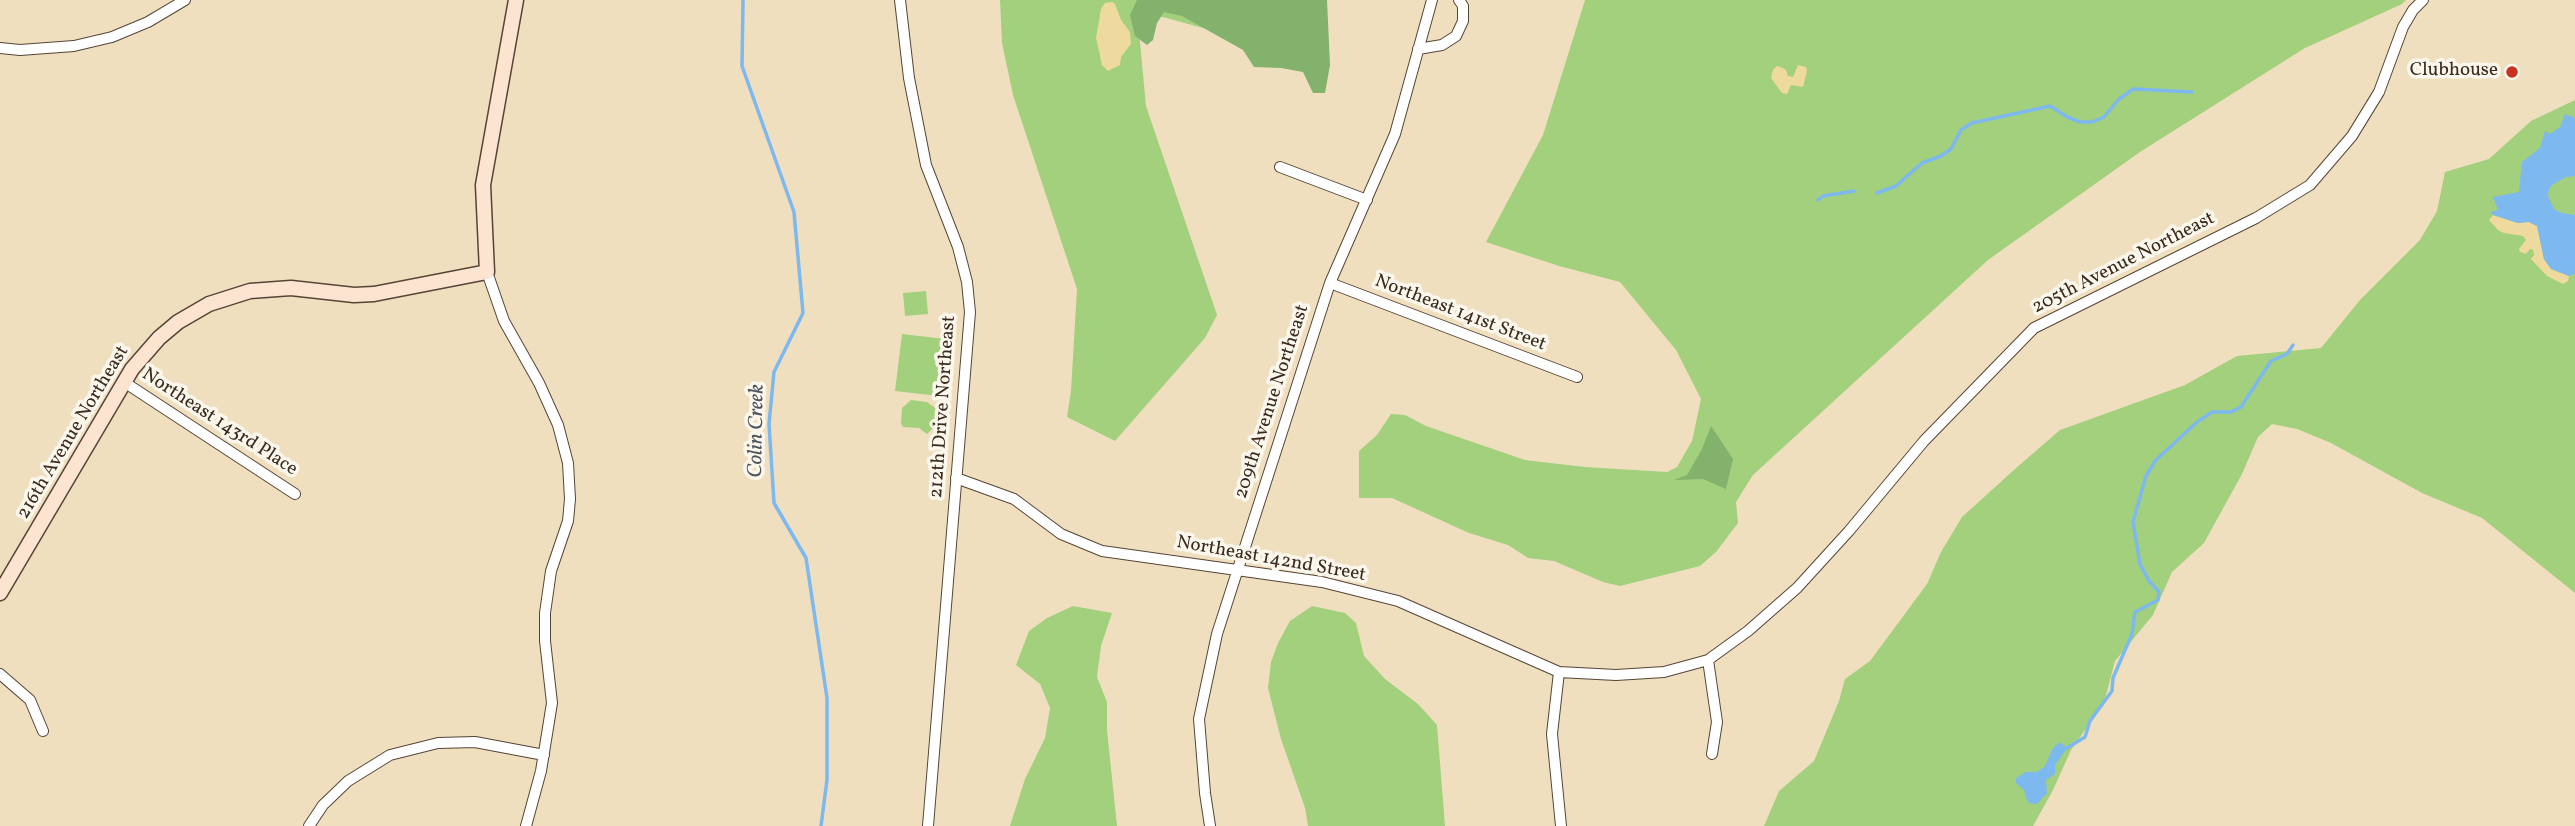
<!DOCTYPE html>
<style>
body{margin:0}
canvas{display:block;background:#f0dfbf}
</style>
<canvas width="2575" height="826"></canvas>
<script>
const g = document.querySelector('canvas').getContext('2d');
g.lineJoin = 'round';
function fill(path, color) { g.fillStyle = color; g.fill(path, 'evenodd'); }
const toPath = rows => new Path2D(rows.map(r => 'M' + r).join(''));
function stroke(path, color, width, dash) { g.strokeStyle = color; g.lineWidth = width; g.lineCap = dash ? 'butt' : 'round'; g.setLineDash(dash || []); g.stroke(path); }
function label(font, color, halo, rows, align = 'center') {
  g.font = font + ' Vollkorn,serif'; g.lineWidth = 7; g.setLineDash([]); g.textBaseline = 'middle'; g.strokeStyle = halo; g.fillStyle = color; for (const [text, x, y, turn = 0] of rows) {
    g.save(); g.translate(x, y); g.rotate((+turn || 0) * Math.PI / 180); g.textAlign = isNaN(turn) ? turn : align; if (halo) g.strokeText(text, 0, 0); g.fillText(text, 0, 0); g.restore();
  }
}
const green = toPath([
 [1000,0,1322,0,1236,37,1137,10,1146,106,1217,315,1205,338,1115,441,1067,417,1071,391,1077,289,1013,95,1002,43],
 [1585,0,2406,0,2402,4,2305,48,2140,152,1988,260,1753,475,1736,502,1738,523,1716,552,1700,566,1620,586,1603,582,1554,561,1528,558,1508,545,1469,533,1392,498,1359,498,1359,451,1377,435,1391,414,1405,415,1426,426,1525,460,1585,467,1667,472,1677,467,1692,441,1701,399,1676,350,1620,282,1559,266,1486,242,1543,135],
 [2575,100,2575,593,2482,518,2422,493,2331,443,2297,429,2272,424,2258,437,2242,474,2204,543,2172,572,2153,615,2115,661,2104,703,2071,750,2053,790,2033,826,1764,826,1779,791,1814,761,1839,701,1845,679,1870,661,1927,584,1941,552,1962,517,2015,469,2060,430,2185,385,2237,356,2321,348,2360,300,2420,240,2437,211,2445,172,2489,159,2531,121],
 [926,291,928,314,905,316,903,293],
 [902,334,954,340,947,397,895,391],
 [911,400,927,402,938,410,940,421,927,434,919,428,903,427,901,423,902,408],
 [1073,606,1112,613,1101,646,1097,677,1107,702,1107,730,1117,826,1010,826,1025,779,1045,738,1050,708,1040,684,1016,665,1029,631,1047,618],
 [1312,606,1345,613,1356,623,1364,656,1385,679,1418,704,1437,725,1445,826,1308,826,1305,808,1281,739,1268,688,1271,662,1278,643,1290,621]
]);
const forest = toPath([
 [1137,0,1327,0,1330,65,1325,93,1313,93,1303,72,1281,68,1254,67,1243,50,1182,16,1164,12,1157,23,1153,40,1147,45,1135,36,1130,15],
 [1711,426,1733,459,1726,489,1703,479,1674,480,1687,475,1702,449]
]);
const sand = toPath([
 [1112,2,1115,4,1121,20,1130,32,1131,44,1121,57,1120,65,1108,71,1102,65,1096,38,1101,9,1105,3],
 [1798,65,1806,67,1807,71,1803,87,1791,85,1787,94,1782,93,1771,78,1773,70,1777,66,1781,67,1786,70,1788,76,1793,77],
 [2493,215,2518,223,2529,222,2537,226,2544,259,2551,269,2569,276,2568,281,2563,284,2547,276,2531,259,2534,255,2533,250,2530,249,2526,254,2520,252,2519,249,2526,240,2523,236,2504,233,2498,230,2489,220]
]);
const water = toPath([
 [2565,114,2575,118,2575,176,2566,177,2552,185,2549,189,2548,196,2554,209,2562,213,2575,215,2575,274,2569,276,2551,269,2544,259,2537,226,2529,222,2518,223,2493,215,2490,212,2498,210,2493,197,2519,192,2522,162,2540,148,2545,131,2550,134,2560,127],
 [2060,742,2067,748,2055,765,2055,774,2046,780,2047,793,2037,804,2028,803,2024,790,2016,783,2016,778,2026,772,2037,772,2045,766,2053,748]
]);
const stream = toPath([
 [743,0,742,66,794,212,803,313,774,372,769,424,774,503,806,558,827,698,827,780,821,826],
 [1877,193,1896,186,1922,163,1941,156,1951,149,1961,130,1972,123,2050,106,2067,117,2080,122,2092,122,2104,117,2118,100,2133,89,2192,92],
 [1818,200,1823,196,1854,191],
 [2067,748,2085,737,2090,721,2112,691,2113,678,2132,634,2135,612,2158,600,2159,592,2149,581,2140,564,2133,522,2146,476,2155,461,2197,422,2212,412,2231,412,2241,407,2271,361,2287,354,2293,345]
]);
const street = toPath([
 [900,0,909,78,926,165,958,247,967,282,970,312,928,826],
 [0,48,20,50,74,46,112,37,148,22,185,0],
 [1418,49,1442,45,1456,36,1463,21,1463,6,1459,0],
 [1280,167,1367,200],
 [487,272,504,321,539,383,558,425,568,463,570,499,568,521,551,571,545,613,545,641,552,703,541,771,526,826],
 [1330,283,1577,377],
 [124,382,295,494],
 [956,478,1014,499,1061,534,1102,551,1322,582,1398,601,1559,672,1616,675,1664,672,1708,660,1748,631,1797,588,1849,531,1924,441,2034,328,2256,218,2310,185,2352,136,2379,92,2403,27,2413,10,2423,0],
 [1708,660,1717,722,1712,754],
 [1559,672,1552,734,1561,826],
 [0,674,30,700,43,731],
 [309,826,323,805,348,781,390,755,438,743,475,742,544,755],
 [1210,826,1205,793,1199,719,1217,634,1330,283,1395,134,1432,0]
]);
const secondary = toPath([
 [0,593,132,369,159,338,178,322,209,304,250,291,291,288,354,295,374,294,487,272,483,185,516,0]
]);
const markers = [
 [2512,72,7,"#c8321e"]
];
const poiNames = [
 ["Clubhouse",2498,72]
];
const streetNames = [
 ["205th Avenue Northeast",2124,264,-27],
 ["Northeast 141st Street",1460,314,21],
 ["209th Avenue Northeast",1273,402,-72],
 ["212th Drive Northeast",944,407,-86],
 ["Northeast 143rd Place",219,423,33],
 ["216th Avenue Northeast",74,433,-59],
 ["Northeast 142nd Street",1271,560,10]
];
const waterNames = [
 ["Colin Creek",758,431,-89]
];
fill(green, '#a3d07d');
fill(forest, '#82b26c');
fill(sand, '#eeda9e');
fill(water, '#7db8ef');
stroke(stream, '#7db8ef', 3.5);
stroke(street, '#564536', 12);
stroke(secondary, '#564536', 17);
stroke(street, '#fff', 10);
stroke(secondary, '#fde4d1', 14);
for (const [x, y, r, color] of markers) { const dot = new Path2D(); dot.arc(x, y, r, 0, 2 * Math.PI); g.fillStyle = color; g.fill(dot); stroke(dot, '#fbf7ec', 2.5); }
label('19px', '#3b2a1e', '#fbf7ec', poiNames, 'right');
label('19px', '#3b2a1e', '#fbf7ec', streetNames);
label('italic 21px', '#4f555d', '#fbf7ec', waterNames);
</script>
